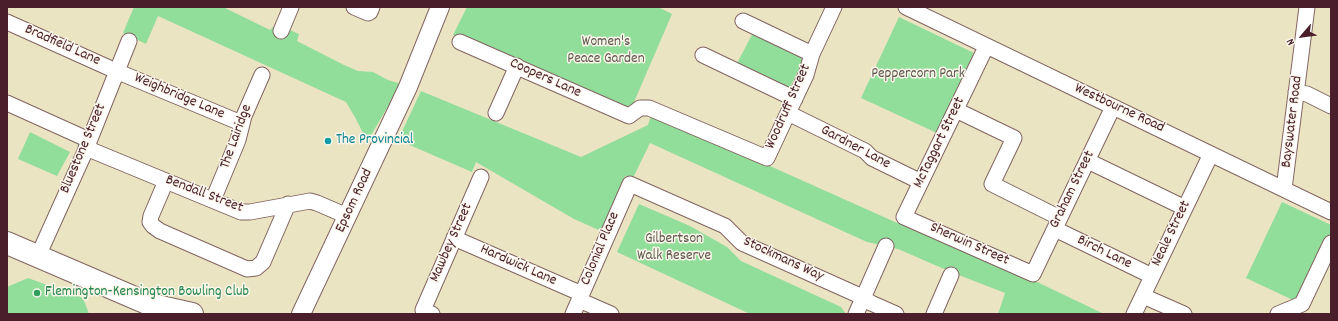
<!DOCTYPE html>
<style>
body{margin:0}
#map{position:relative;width:1338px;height:321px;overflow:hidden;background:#ebe4c3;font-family:Dekko,sans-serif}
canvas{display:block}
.frame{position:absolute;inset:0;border:8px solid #4a1f2b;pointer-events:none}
.north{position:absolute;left:1282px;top:16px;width:40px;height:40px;-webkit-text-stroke:3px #fbf7ec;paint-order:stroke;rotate:242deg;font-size:11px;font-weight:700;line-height:16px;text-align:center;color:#4a1f2b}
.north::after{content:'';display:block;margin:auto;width:14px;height:18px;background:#4a1f2b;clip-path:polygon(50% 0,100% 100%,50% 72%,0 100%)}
</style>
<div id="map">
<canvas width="1338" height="321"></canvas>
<div class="frame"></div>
<div class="north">N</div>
</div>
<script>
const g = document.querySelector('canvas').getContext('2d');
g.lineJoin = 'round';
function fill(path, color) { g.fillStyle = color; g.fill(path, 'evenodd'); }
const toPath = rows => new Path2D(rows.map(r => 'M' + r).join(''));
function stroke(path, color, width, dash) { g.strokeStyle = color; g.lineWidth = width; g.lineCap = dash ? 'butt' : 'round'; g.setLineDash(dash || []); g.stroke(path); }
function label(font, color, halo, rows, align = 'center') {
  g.font = font + ' Dekko,sans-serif'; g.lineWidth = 3; g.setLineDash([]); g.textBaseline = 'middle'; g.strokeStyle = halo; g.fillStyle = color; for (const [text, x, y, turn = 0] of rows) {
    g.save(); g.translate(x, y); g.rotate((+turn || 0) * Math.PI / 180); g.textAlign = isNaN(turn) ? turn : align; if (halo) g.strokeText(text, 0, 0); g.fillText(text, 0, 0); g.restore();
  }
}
const green = toPath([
 [134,7,223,7,270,30,276,24,299,34,297,41,344,65,358,71,373,72,388,80,401,84,370,137,363,133,356,119,346,102,158,16,146,44,123,33],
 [467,7,658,7,672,14,631,109,504,58,453,35],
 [899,17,974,53,937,133,861,98],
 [753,33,805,57,789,89,736,65],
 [421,91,581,157,648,125,651,116,761,162,895,222,1037,282,1104,314,998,314,1005,293,951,272,898,249,867,242,650,143,633,178,625,176,601,231,574,219,476,162,472,172,398,140],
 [30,132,70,152,57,176,18,159],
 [1282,202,1331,225,1331,236,1302,299,1295,301,1246,278],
 [639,204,690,226,727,247,741,261,841,307,846,314,750,314,617,252],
 [28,278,83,298,89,314,7,314,7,287]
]);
const minor = toPath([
 [354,7,368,13,370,12,372,7],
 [906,7,1331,212],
 [743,21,812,54],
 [7,22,116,71,241,123],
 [281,31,291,7],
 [460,42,629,116,640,108,649,108,767,158,788,113,806,75,812,54,834,7],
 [986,47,904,217,1033,274,1113,107],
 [703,55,795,99],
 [1296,92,1307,94,1331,106],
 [7,103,89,140],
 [956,110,1014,138,992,184,1060,218],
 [496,113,517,66],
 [788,113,865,151,872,158,921,182],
 [86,148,241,212,250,212,310,201,317,203,347,216],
 [1088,161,1185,208],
 [166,181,151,216,150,222,153,226,160,231,247,269,256,268,263,262,288,204],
 [1284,189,1307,7],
 [213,200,238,140,244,116,262,75],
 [1055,229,1152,276],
 [454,238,582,294],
 [38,256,84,154,129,41],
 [1143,296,1184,314],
 [579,300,611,314],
 [432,314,423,310,481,177],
 [573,314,630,184,725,226,742,243,858,295,871,303,896,314],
 [856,314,886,246],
 [934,314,951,275],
 [1134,314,1211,154],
 [1278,314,1302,304,1331,243]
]);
const tertiary = toPath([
 [301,314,408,87,440,7]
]);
const trunk = toPath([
 [7,243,149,304,167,314],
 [152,305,192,314]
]);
const markers = [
 [328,141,4,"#0f9aa8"],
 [37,293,4,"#2e9e5b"]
];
const parkNames = [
 ["Women's",606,43],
 ["Peace Garden",606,60],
 ["Peppercorn Park",918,75],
 ["Gilbertson",674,240],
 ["Walk Reserve",674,257]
];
const streetNames = [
 ["Bradfield Lane",62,46,24],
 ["Coopers Lane",545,79,24],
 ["Weighbridge Lane",179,97,23],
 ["Woodruff Street",789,107,-66],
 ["Westbourne Road",1119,109,25],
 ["Bayswater Road",1293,122,-83],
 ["The Lairidge",237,137,-70],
 ["McTaggart Street",940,143,-64],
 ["Gardner Lane",855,148,28],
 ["Bluestone Street",84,149,-67],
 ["Graham Street",1073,190,-64],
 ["Bendall Street",204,195,21],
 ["Epsom Road",355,201,-65],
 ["Neale Street",1172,234,-64],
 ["Mawbey Street",452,243,-66],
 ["Sherwin Street",969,245,24],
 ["Colonial Place",601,249,-67],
 ["Birch Lane",1104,253,26],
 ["Stockmans Way",783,260,25],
 ["Hardwick Lane",518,266,24]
];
const cultureNames = [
 ["The Provincial",336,141]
];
const leisureNames = [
 ["Flemington-Kensington Bowling Club",45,293]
];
fill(green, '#91dd9a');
stroke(minor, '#826460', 17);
stroke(tertiary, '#826460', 20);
stroke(trunk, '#826460', 24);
stroke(minor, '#fff', 15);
stroke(tertiary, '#fff', 18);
stroke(trunk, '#fff', 22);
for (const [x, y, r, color] of markers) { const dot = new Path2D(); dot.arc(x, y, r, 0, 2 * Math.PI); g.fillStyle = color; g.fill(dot); stroke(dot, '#fbf7ec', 1.5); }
label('15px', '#5f584c', '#fbf7ec', parkNames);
label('15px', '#4a1f2b', '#fbf7ec', streetNames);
label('15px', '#0d838f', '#fbf7ec', cultureNames, 'left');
label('15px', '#27864d', '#fbf7ec', leisureNames, 'left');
</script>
